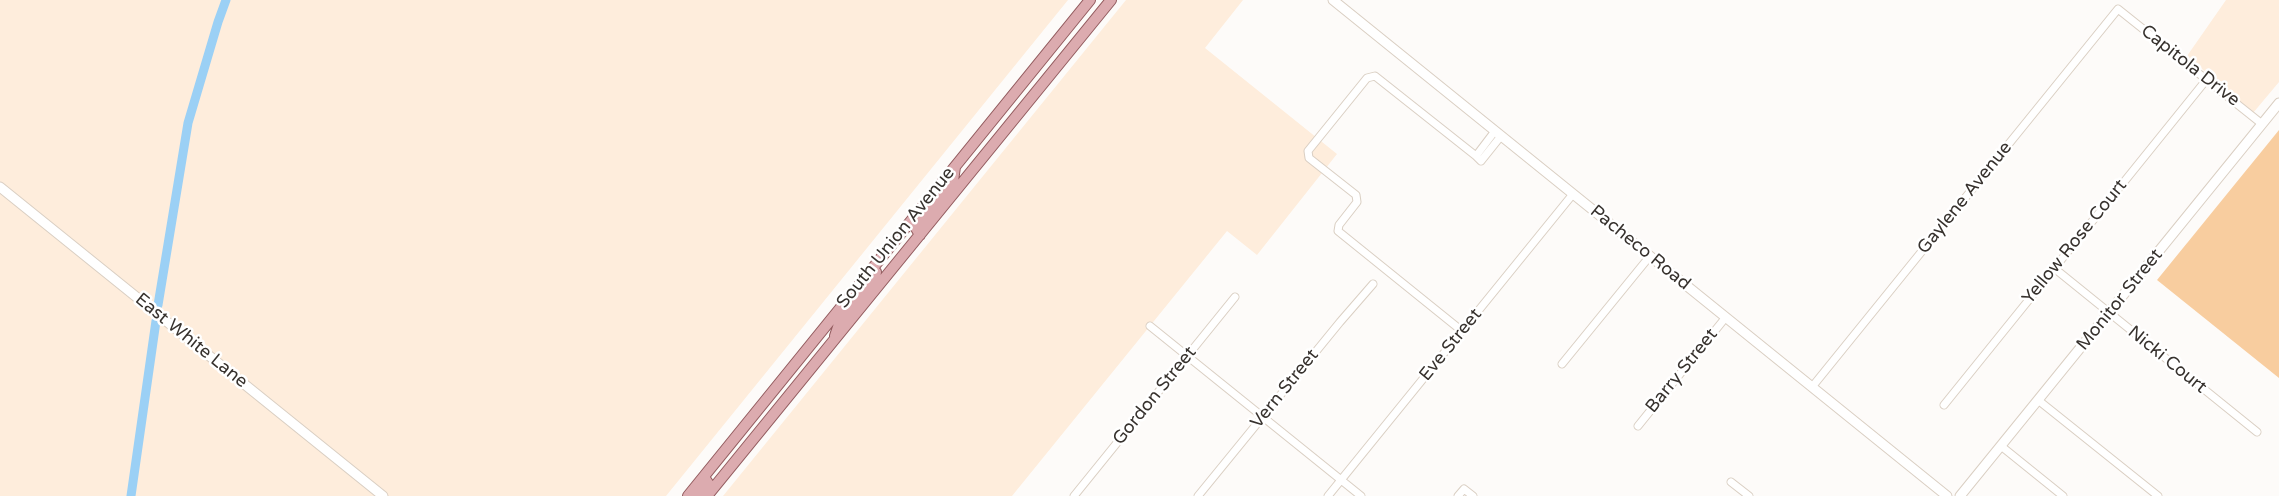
<!DOCTYPE html>
<style>
body{margin:0}
canvas{display:block;background:#fdfbf9}
</style>
<canvas width="2279" height="496"></canvas>
<script>
const g = document.querySelector('canvas').getContext('2d');
g.lineJoin = 'round';
function fill(path, color) { g.fillStyle = color; g.fill(path, 'evenodd'); }
const toPath = rows => new Path2D(rows.map(r => 'M' + r).join(''));
function stroke(path, color, width, dash) { g.strokeStyle = color; g.lineWidth = width; g.lineCap = dash ? 'butt' : 'round'; g.setLineDash(dash || []); g.stroke(path); }
function label(font, color, halo, rows, align = 'center') {
  g.font = font + ' "Varela Round",sans-serif'; g.lineWidth = 5; g.setLineDash([]); g.textBaseline = 'middle'; g.strokeStyle = halo; g.fillStyle = color; for (const [text, x, y, turn = 0] of rows) {
    g.save(); g.translate(x, y); g.rotate((+turn || 0) * Math.PI / 180); g.textAlign = isNaN(turn) ? turn : align; if (halo) g.strokeText(text, 0, 0); g.fillText(text, 0, 0); g.restore();
  }
}
const built = toPath([
 [0,0,1068,0,666,496,0,496],
 [1126,0,1243,0,1205,48,1337,154,1257,255,1227,231,1012,496,723,496],
 [2226,0,2279,0,2279,82,2253,113,2187,56]
]);
const green = toPath([
 [2279,130,2279,378,2157,280]
]);
const canal = toPath([
 [158,305,188,123,218,22,226,0],
 [131,496,156,321]
]);
const minor = toPath([
 [1495,131,1476,156,1481,161,1501,136],
 [2054,268,2257,432],
 [1150,326,1361,496],
 [1462,331,1338,231,1339,225,1357,202,1356,195,1309,158,1308,151,1367,78,1375,76,1476,156],
 [1562,364,1650,256],
 [1812,387,2118,9,2262,124],
 [2038,400,2158,496],
 [1944,405,2207,79],
 [1638,426,1726,317],
 [2001,446,2063,496],
 [1731,482,1749,496],
 [1074,496,1235,297],
 [1198,496,1340,322,1373,284],
 [1328,496,1573,194],
 [1458,496,1464,489,1473,496]
]);
const tertiary = toPath([
 [1333,0,1947,496],
 [0,187,383,496],
 [1960,496,2279,103]
]);
const primary = toPath([
 [920,235,916,228,953,181,955,167],
 [835,336,840,321,875,278,876,272,871,271],
 [688,496,1090,0],
 [698,496,708,483,704,477],
 [707,496,1111,0]
]);
const streetNames = [
 ["Capitola Drive",2190,66,38],
 ["Gaylene Avenue",1965,198,-51],
 ["South Union Avenue",896,238,-51],
 ["Yellow Rose Court",2075,242,-51],
 ["Pacheco Road",1640,248,39],
 ["Monitor Street",2120,300,-51],
 ["East White Lane",191,341,39],
 ["Eve Street",1451,345,-51],
 ["Nicki Court",2167,360,39],
 ["Barry Street",1682,371,-51],
 ["Vern Street",1285,389,-51],
 ["Gordon Street",1155,396,-51]
];
fill(built, '#feeddc');
fill(green, '#f8cd9f');
stroke(canal, '#9bd0f5', 9);
stroke(minor, '#dacfc3', 9);
stroke(tertiary, '#dacfc3', 11);
stroke(primary, '#935c5f', 12);
stroke(minor, '#fff', 7);
stroke(tertiary, '#fff', 9);
stroke(primary, '#dcabaf', 10);
label('18px', '#37322e', '#fff', streetNames);
</script>
